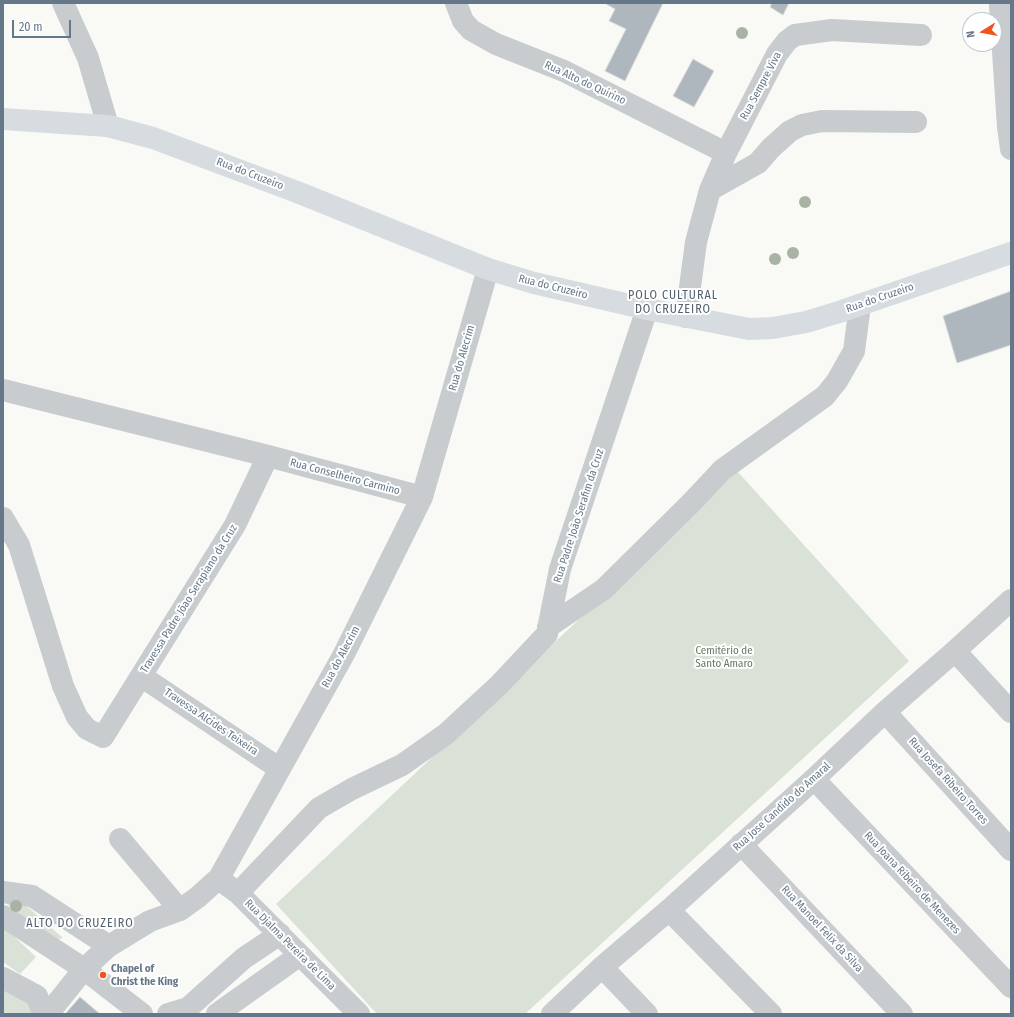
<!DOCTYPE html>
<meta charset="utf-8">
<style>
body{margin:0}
#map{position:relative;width:1014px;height:1017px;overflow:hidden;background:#f9f9f6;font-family:"Fira Sans Condensed",sans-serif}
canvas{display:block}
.frame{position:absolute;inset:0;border:4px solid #657889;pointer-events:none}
.north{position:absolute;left:962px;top:12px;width:40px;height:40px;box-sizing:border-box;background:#fff;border:1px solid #c1c9d0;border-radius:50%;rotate:259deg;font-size:11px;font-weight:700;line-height:16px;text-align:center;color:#657889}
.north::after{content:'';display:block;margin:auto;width:14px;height:18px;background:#f1531e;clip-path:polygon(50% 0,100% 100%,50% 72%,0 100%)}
.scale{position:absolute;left:12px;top:20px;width:59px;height:18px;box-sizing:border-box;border:2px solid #657889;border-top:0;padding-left:5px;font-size:12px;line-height:14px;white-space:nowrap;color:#657889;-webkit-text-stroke:3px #fff;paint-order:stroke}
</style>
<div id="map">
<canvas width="1014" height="1017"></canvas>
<div class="frame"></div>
<div class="north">N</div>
<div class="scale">20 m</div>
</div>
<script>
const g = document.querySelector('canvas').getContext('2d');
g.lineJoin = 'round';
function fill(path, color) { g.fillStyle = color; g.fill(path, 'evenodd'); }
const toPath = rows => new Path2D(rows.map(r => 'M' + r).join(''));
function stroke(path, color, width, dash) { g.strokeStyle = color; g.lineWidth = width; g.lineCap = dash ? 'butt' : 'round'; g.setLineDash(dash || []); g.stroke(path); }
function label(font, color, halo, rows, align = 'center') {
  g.font = font + ' "Fira Sans Condensed",sans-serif'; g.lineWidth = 4; g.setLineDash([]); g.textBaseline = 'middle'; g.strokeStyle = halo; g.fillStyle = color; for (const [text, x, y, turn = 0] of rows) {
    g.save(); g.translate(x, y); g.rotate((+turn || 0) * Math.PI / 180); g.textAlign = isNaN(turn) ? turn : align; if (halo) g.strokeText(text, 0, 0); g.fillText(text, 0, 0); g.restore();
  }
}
const green = toPath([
 [737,471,909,661,525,1014,377,1014,276,904],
 [12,893,63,938,55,940,4,902],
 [3,926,36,957,20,974,3,962],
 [3,985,34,1005,34,1014,3,1014]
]);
const building = toPath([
 [607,3,663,3,625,81,605,71,626,29,609,21,615,9,606,4,607,3],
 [772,3,789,3,783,15,770,7,772,3],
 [693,59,714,71,694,107,673,96,693,59],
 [1011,291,1011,345,957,363,943,316,1011,291],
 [80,997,100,1014,65,1014,80,997]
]);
const street = toPath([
 [63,3,88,58,108,126],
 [456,3,463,21,471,30,496,44,564,71,726,153],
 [1000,6,1008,127,1011,149],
 [710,190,758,163,771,148,790,131,802,125,822,121,916,122],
 [686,317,696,242,710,190,726,153,777,54,787,41,795,35,832,30,921,35],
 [3,390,268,456,422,497],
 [3,518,19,545,63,686,77,717,87,729,103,737,235,525,268,456],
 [548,627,604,589,692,502,722,470,825,396,837,381,854,351,860,305],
 [955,651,1011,712],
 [141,676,280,769],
 [885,712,1011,850],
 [814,779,1011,987],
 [120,839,180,910],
 [741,844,902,1014],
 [227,885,238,893,359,1014],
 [3,892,32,896,109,946],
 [238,893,319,808,352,789,402,765,446,734,499,685,547,634,560,569,647,309],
 [669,910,771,1014],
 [3,916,84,969,48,1014],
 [602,967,647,1014],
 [3,978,37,996,43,1014],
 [142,1014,84,969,109,946,150,921,180,910,198,897,219,878,344,654,422,497,488,269],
 [168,1014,188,1008,244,958,280,934],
 [217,1014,300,955],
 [552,1014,602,967,669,910,814,779,885,712,955,651,1011,600]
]);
const secondary = toPath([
 [3,119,108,126,153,138,297,192,488,269,534,283,647,309,749,329,773,328,806,322,839,312,1011,253]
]);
const trees = [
 [742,33],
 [805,202],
 [793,253],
 [775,259],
 [16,906]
];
const markers = [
 [103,975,4,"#f1531e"]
];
const streetNames = [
 ["Rua Alto do Quirino",585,83,25],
 ["Rua Sempre Viva",761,86,-62],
 ["Rua do Cruzeiro",250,174,21],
 ["Rua do Cruzeiro",553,287,14],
 ["Rua do Cruzeiro",880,298,-19],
 ["Rua do Alecrim",462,358,-74],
 ["Rua Conselheiro Carmino",345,477,15],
 ["Rua Padre João Serafim da Cruz",579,516,-72],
 ["Travessa Padre Jõao Serapiano da Cruz",189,599,-58],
 ["Rua do Alecrim",341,657,-62],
 ["Travessa Alcides Teixeira",211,722,34],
 ["Rua Josefa Ribeiro Torres",948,781,48],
 ["Rua Jose Candido do Amaral",782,807,-42],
 ["Rua Joana Ribeiro de Menezes",912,883,47],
 ["Rua Manoel Felix da Silva",822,929,47],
 ["Rua Djalma Pereira de Lima",290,945,45]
];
const parkNames = [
 ["Cemitério de",724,651],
 ["Santo Amaro",724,664]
];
const poiNames = [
 ["Chapel of",111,969],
 ["Christ the King",111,982]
];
const neighbourhoodNames = [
 ["POLO CULTURAL",673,296],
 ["DO CRUZEIRO",673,310],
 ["ALTO DO CRUZEIRO",80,924]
];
fill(green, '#dae1d6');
fill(building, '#aeb7bd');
stroke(building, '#dadad8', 1);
stroke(street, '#c8cccf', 22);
stroke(secondary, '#d6dce0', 22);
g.fillStyle = '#a8b3a4';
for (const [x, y] of trees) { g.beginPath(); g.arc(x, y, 6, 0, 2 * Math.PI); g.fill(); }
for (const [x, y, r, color] of markers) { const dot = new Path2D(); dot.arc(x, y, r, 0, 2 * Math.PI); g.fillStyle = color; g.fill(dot); stroke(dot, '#fff', 1.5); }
label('11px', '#657889', '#fff', streetNames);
label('11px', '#657a61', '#fff', parkNames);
label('bold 11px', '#657889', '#fff', poiNames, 'left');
g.letterSpacing = '1px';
label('12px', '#54626e', '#fff', neighbourhoodNames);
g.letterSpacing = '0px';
</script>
